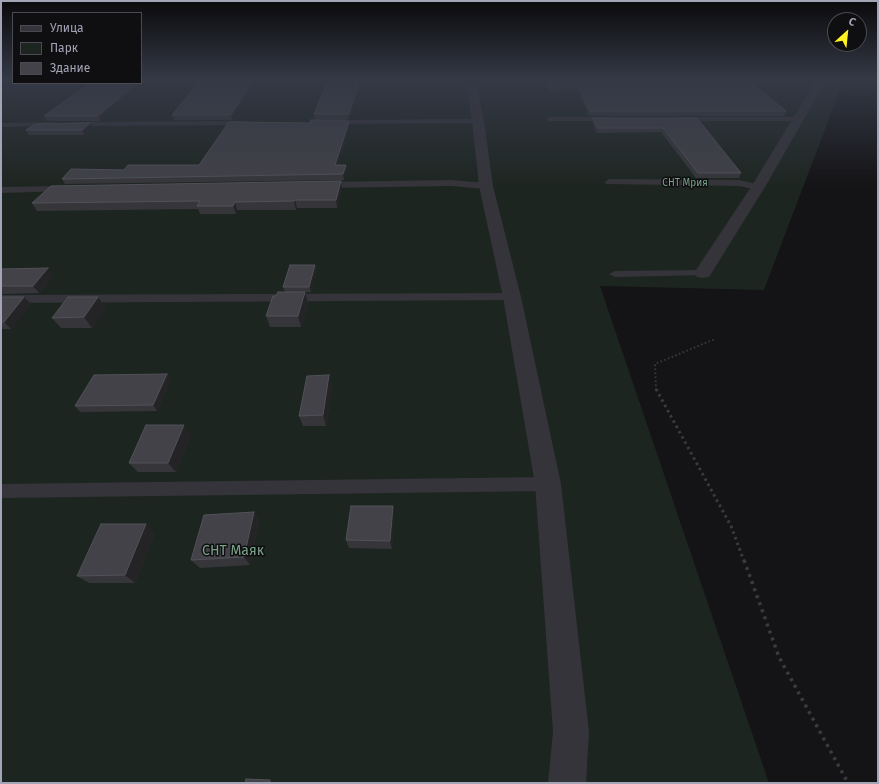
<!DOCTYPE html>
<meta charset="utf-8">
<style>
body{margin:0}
#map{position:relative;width:879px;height:784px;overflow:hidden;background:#141315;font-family:"Fira Sans",sans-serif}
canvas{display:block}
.frame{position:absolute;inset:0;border:2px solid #a3a4b6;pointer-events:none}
.legend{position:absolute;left:12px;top:12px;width:130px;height:72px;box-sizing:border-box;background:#0f0e10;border:1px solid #4a4a52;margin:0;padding:5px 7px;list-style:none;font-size:12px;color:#a3a4b6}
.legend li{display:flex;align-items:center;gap:8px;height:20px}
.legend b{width:20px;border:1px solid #4a4a52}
.north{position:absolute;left:827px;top:12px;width:40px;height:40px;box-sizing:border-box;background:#0f0e10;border:1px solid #4a4a52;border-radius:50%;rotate:27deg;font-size:11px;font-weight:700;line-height:16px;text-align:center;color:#a3a4b6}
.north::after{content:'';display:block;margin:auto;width:14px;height:18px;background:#fff421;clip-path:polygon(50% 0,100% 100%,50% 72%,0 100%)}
</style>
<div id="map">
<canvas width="879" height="784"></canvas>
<div class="frame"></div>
<ul class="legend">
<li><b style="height:5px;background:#35343a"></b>Улица</li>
<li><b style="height:11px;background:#1d2520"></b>Парк</li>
<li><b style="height:11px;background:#424248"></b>Здание</li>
</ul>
<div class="north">С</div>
</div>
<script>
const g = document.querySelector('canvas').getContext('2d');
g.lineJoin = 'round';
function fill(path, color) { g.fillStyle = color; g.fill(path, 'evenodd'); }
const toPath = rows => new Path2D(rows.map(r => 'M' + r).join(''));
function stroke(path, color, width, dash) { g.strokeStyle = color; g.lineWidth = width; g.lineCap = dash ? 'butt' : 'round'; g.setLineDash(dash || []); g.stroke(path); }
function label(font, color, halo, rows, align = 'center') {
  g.font = font + ' "Fira Sans",sans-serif'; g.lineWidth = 3; g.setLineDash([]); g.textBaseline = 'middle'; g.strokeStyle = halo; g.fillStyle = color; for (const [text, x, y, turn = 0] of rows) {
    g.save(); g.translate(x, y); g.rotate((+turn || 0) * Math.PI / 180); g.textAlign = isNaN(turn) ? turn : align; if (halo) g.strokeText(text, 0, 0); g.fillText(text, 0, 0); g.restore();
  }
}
const green = toPath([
 [1,79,13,79,13,83,141,83,141,79,844,79,764,290,600,286,769,783,1,783]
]);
const pathFar2 = toPath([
 [656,390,655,364,715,339]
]);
const pathFar1 = toPath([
 [656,389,731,526,744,561]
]);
const path = toPath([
 [744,560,779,657,848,783]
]);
const lane = toPath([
 [548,117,612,117,616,119,612,121,548,121,548,117],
 [676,117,797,117,801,119,797,121,676,121,676,117],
 [478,119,481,119,481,123,330,124,326,122,330,120,478,119],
 [247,121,250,121,250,125,72,126,68,124,72,122,247,121],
 [54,122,55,124,51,126,1,127,1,123,54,122],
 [609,179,739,180,761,185,762,187,758,190,739,186,606,184,605,182,609,179],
 [451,180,486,183,490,186,486,189,451,186,322,188,318,185,322,182,451,180],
 [66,186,69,187,69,191,1,193,1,187,66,186],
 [703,270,707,271,709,273,707,275,615,277,609,274,615,271,703,270],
 [512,293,516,294,518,297,516,300,1,303,1,295,512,293],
 [548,477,554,479,556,484,554,489,548,491,1,498,1,484,548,477]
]);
const street = toPath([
 [465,79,475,79,484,121,493,186,521,297,561,484,589,732,586,783,548,783,553,732,535,484,503,297,479,186,472,121,465,79],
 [817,79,827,79,765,187,709,277,703,278,697,277,694,273,751,187,817,79]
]);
const wall = toPath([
 [258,79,232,120,174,120,172,115],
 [329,79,362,79,349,119,315,119,314,114],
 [544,79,747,79,786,111,784,116,589,116,578,90,548,91],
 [90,83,101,121,47,121,44,116],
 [593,118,697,118,741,173,739,178,696,178,661,132,597,133,592,122],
 [346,120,349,127,338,165,346,165,347,171,344,180,65,184,62,179,124,170,199,165,310,123],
 [92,128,84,135,29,135,26,130],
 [342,189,337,208,297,208,296,210,237,210,236,214,200,214,198,209,37,211,32,203],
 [315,265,316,270,311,292,305,292,308,303,301,327,270,327,266,316,276,296,285,292,283,287],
 [1,269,53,276,39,293,1,294],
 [1,297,24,297,31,304,11,329,1,329],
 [98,297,106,308,92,328,61,328,52,318],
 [167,374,171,379,157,411,80,412,75,406],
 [332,386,326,426,303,426,299,416],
 [191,435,176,472,138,472,129,463],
 [254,512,259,521,250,565,200,568,191,560],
 [394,515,392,549,349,548,346,540],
 [155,532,135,583,89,583,77,576]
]);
const shadedWall = toPath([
 [142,79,149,79,101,121,98,116,137,83,141,83,141,80],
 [254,79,258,79,232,120,231,115],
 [360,79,362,79,349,119,349,114],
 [349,122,349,127,336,171,335,165],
 [90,123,92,128,84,135,82,130],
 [346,165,347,171,344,180,343,174],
 [341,181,342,189,337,208,336,200],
 [295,200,297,208,296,210,294,201],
 [235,202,237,210,236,214,233,206],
 [315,265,316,270,311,292,309,287],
 [48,268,53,276,39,293,33,286],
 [305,292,308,303,301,327,298,316],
 [24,297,31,304,11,329,4,322],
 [98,297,106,308,92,328,84,317],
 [167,374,171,379,157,411,153,405],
 [329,375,332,386,326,426,323,415],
 [184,425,191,435,176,472,168,463],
 [393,506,394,515,392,549,390,541],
 [254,512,259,521,250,565,244,557],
 [146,524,155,532,135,583,125,575],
 [270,780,274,780,274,783,270,783]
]);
const building = toPath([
 [201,79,254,79,231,115,172,115,201,79],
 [329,79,360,79,349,114,314,114,329,79],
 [546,79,747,79,786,111,590,111,579,86,549,86,546,79],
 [90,83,137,83,98,116,44,116,90,83],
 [593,118,697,118,741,173,698,173,663,128,598,128,593,118],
 [311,120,346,120,346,122,349,122,335,165,346,165,343,174,62,179,71,169,124,170,128,165,199,165,229,122,310,123,311,120],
 [90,123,82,130,26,130,35,124,90,123],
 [341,181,336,200,295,200,294,201,235,202,233,206,197,206,200,201,32,203,51,186,341,181],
 [290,265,315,265,309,287,283,287,290,265],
 [48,268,33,286,1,286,1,269,48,268],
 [278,292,305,292,298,316,266,316,273,296,276,296,278,292],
 [1,297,24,297,4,322,1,322,1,297],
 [68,297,98,297,84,317,52,318,68,297],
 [167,374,153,405,75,406,94,375,167,374],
 [329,375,323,415,299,416,307,376,329,375],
 [146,425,184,425,168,463,129,463,146,425],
 [351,506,393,506,390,541,346,540,351,506],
 [254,512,244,557,191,560,204,515,254,512],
 [101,524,146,524,125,575,77,576,101,524],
 [246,779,270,780,270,783,245,783,246,779]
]);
const farParknames = [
 ["СНТ Мрия",685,183]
];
const nearParknames = [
 ["СНТ Маяк",233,551]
];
fill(green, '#1d2520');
stroke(pathFar2, '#3a3a41', 2, [1.5, 2.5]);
stroke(pathFar1, '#3a3a41', 3, [2.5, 3.5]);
stroke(path, '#3a3a41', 3.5, [3, 4.5]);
fill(lane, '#35343a');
fill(street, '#35343a');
fill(wall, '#36363a');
fill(shadedWall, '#242326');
fill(building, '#424248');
stroke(building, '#515159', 1);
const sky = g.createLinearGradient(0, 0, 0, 189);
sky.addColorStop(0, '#0b0a0c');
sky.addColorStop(0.42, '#343946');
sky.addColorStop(1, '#34394600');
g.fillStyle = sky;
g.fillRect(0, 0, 879, 189);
label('10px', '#79a388', '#0f0e10', farParknames);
label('14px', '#79a388', '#0f0e10', nearParknames);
</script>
